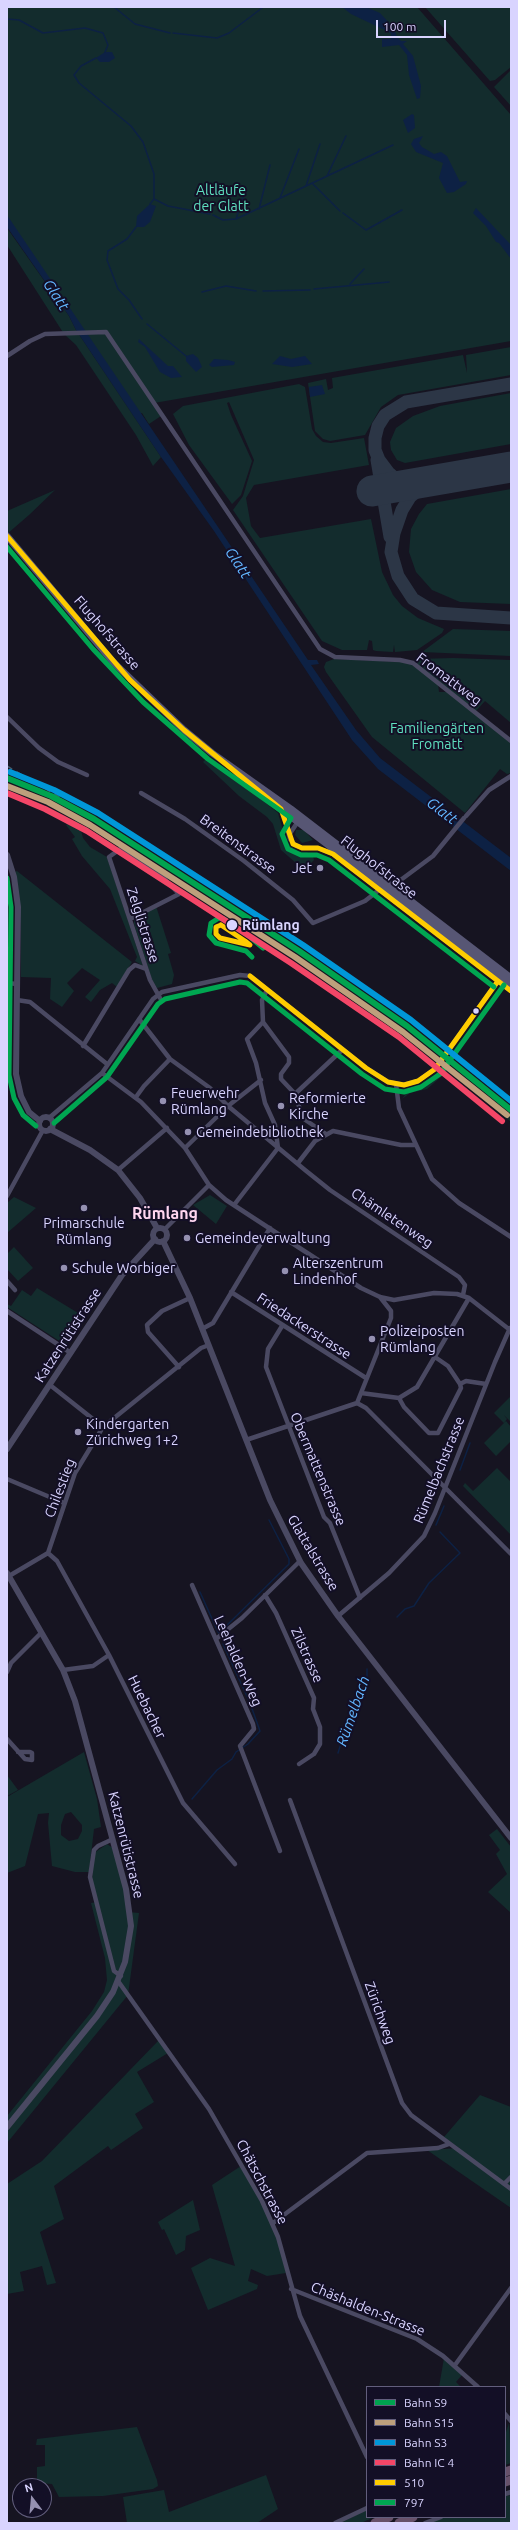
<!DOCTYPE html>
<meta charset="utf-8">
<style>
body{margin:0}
#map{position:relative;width:518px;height:2530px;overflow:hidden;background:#161421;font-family:Ubuntu,sans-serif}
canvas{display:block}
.frame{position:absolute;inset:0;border:8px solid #d9d4ff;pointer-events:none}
.legend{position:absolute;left:366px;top:2386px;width:140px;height:132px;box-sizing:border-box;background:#130f26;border:1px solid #625e7d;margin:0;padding:5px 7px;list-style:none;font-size:12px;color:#d9d4ff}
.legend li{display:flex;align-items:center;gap:8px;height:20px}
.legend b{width:20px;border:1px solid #625e7d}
.north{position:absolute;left:12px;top:2478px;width:40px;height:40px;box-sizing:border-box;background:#130f26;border:1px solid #625e7d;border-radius:50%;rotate:344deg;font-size:11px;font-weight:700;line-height:16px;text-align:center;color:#d9d4ff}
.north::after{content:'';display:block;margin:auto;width:14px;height:18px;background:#9591b1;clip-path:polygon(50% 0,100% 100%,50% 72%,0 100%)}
.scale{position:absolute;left:376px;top:20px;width:70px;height:18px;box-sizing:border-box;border:2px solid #d9d4ff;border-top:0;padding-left:5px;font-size:12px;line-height:14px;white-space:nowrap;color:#d9d4ff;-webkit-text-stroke:3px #130f26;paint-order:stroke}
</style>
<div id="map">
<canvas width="518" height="2530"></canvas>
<div class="frame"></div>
<ul class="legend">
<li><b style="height:5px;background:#00a34f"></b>Bahn S9</li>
<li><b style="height:5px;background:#bda07c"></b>Bahn S15</li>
<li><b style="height:5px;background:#0097d8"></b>Bahn S3</li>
<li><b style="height:5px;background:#f34667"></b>Bahn IC 4</li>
<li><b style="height:5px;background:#fc0"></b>510</li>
<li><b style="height:5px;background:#00a651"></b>797</li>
</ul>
<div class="north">N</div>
<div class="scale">100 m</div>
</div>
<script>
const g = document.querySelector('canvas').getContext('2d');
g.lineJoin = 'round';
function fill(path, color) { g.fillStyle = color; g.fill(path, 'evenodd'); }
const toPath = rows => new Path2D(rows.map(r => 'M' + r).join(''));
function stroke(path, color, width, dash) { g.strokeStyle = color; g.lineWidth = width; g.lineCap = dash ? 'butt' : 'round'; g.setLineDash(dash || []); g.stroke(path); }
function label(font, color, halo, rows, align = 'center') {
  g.font = font + ' Ubuntu,sans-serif'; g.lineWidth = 4; g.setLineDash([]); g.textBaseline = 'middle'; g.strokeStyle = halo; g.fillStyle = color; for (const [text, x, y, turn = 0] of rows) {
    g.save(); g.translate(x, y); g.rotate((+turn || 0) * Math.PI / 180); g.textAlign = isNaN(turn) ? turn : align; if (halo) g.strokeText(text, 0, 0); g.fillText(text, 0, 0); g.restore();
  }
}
const green = toPath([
 [7,7,417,7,511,115,511,341,154,403,161,416,149,424,142,413,137,414,7,223],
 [425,7,511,7,511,67,495,80,490,81],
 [511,70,511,106,494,87],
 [7,228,69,316,76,330,161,457,153,466,136,435,76,345,64,334,7,245],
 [511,347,511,375,398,395,381,407,365,435,330,441,323,439,315,431,308,383,326,379,328,390,333,388,332,378,463,355,467,373,466,355],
 [299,384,305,387,312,429,316,436,323,442,331,443,364,438,369,465,254,485,246,498,251,526,260,538,371,519,382,572,393,595,402,606,418,618,444,629,442,633,417,650,395,652,394,645,393,652,376,651,373,650,372,641,369,640,367,650,342,650,322,641,233,510,243,496,254,460,229,402,227,403,231,415,252,461,241,495,232,504,189,445,173,414,183,406],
 [511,393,511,444,405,463,397,460,391,450,390,442,396,428,413,416,440,406],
 [511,489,511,604,460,602,432,590,416,572,409,552,411,529,419,514,427,504],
 [55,490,29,515,7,534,7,511],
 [453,629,511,631,511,656,422,652],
 [453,658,511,660,511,723,485,701,476,711,415,662,418,659],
 [334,659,403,662,414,665,438,684,439,692,449,692,511,742,511,773,507,774,500,769,465,813,372,737,326,672,324,667,326,662],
 [207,758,223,768,278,813,287,844,299,852,307,852,313,856,314,860,304,870,281,850,273,824,267,817,239,796,203,762],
 [78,819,83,838,90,847,107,857,143,966,135,961,137,957,110,889,82,856,72,839,75,837,66,825],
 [296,830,304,830,313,840,302,843,295,835],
 [17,871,132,962,117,987,112,983,100,990,91,1002,85,997,100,980,82,968,67,983,74,991,62,1007,50,999,51,978,21,977,21,925,15,872],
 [156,906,171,953,168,954,174,975,172,984,157,988,152,980,134,924,134,918,139,915,148,944,154,943,143,912],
 [493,998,492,1001,459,1051,455,1048],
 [445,1063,511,1116,511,1122,448,1071,427,1089,410,1093,402,1099,409,1090,429,1081],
 [210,1195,227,1206,216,1224,193,1205],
 [14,1197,36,1208,7,1233,7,1203],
 [14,1247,33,1268,18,1281,7,1269,7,1254],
 [37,1288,83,1316,68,1338,67,1346,7,1307,7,1304,11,1306,22,1290,31,1296],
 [511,1396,511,1422,504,1415,507,1419,504,1423,494,1413],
 [506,1421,511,1427,511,1441,496,1456,484,1443],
 [497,1468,511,1482,511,1535,463,1486,465,1483,473,1491],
 [84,1752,97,1799,101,1827,94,1829,89,1872,75,1872,52,1866,48,1823,49,1813,38,1814,25,1866,7,1873,7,1797],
 [71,1812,82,1825,82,1831,78,1839,69,1841,61,1835,61,1825,65,1814],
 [7,1775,18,1790,7,1796],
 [497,1829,511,1847,511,1913,488,1892,507,1874,496,1854,500,1850,489,1835],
 [107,1844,113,1848,124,1886,128,1912,139,1913,128,1995,7,2143,7,2116,92,2011,104,1992,107,1980,105,1958,91,1903,97,1902,92,1880,94,1853],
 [159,2040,168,2053,137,2072,154,2102,135,2114,143,2128,111,2150,108,2146,54,2186,64,2219,40,2232,56,2283,47,2285,42,2266,20,2272,24,2291,7,2294,7,2184,42,2161],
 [480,2095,511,2107,511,2208,427,2150,459,2148,444,2137],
 [241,2166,261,2201,278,2239,286,2273,267,2276,251,2269,248,2281,258,2285,257,2289,208,2310,191,2268,210,2258,235,2266,212,2185],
 [193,2200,200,2230,186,2236,185,2250,176,2255,164,2229,162,2230,158,2222],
 [444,2358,462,2375,456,2382,461,2387,439,2387],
 [509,2423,511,2463,505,2465,505,2435],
 [137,2427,157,2480,158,2486,153,2489,103,2496,59,2497,52,2484,37,2483,37,2467,45,2466,45,2445,36,2445,37,2439],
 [266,2475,278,2509,257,2523,127,2523,123,2497,164,2490,169,2512],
 [511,2495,511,2523,429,2523,445,2517,505,2517,505,2496],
 [367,2510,367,2517,374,2517,361,2523,340,2523]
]);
const water = toPath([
 [342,7,366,7,380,13,394,28,397,37,401,41,407,41,403,44,413,56,421,86,420,98,417,99,409,75,407,55,399,45,382,47,382,39,391,39,391,33,351,14],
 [105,52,112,52,115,58,109,62,100,62,96,58],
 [412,114,414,115,415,128,408,133,403,120],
 [423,136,419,143,422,147,434,154,441,152,447,156,460,182,467,181,466,184,454,192,447,193,439,178,443,163,416,152,411,144,414,139],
 [150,204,156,206,150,222,144,227,136,227,137,216],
 [476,208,511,245,511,259,499,243,496,242,486,226,473,213],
 [7,215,308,660,317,660,319,664,311,665,356,730,380,758,511,858,511,871,378,769,352,740,214,531,161,457,76,330,69,316,7,227],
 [139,339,168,366,173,366,182,377,171,378,160,372,145,347,138,342],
 [193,354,198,358,202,367,196,372,186,361,186,356],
 [280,356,291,359,305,356,312,364,292,367,272,364],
 [214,359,228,360,235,362,234,365,212,367,209,365],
 [322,385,325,394,310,397,309,387]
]);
const stream = toPath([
 [114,7,135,24,170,33],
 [7,19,19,20,43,33,85,28,103,33,108,45,105,52],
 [173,33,217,38,229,33,262,8],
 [96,58,81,66,74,75,79,83,131,126,143,142,154,174,154,199,150,204],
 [327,176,346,136],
 [312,183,340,211],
 [306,186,320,144],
 [280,198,299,149],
 [154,199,168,206,210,214],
 [259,209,270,165],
 [343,213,366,230,402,210],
 [213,215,223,220,236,219,393,145],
 [236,219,245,191],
 [136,227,127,239,108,251,107,260,118,289,129,300,142,319],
 [350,284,364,269],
 [314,289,389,282],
 [263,291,310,290],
 [202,292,226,286,256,291],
 [147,324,186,356],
 [460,1470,470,1443],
 [436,1525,444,1506],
 [200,1592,218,1632],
 [397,1617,405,1609,414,1606,429,1583,460,1553,440,1532],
 [219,1633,289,1564,289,1559,269,1520],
 [338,1753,353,1704,367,1681,367,1669],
 [192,1799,217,1770,232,1759,236,1752,248,1744,260,1731,250,1703,223,1644]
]);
const taxiway = toPath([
 [377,460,390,537],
 [449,478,430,482,422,487,410,497,402,510,394,533,391,552,398,576,413,599,436,613,511,618],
 [421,483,408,484,398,481,388,472,379,460,375,450,375,438,378,426,385,415,406,402,511,384]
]);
const runway = toPath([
 [372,491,511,467]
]);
const minor = toPath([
 [7,356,30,341,45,334,106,332,320,649,335,657,400,660,413,663,511,741],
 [7,717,39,748,58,762,87,775],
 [141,793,185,819,244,861,293,900,313,923,365,901,379,890],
 [283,812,290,839,295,845,302,848,318,848,333,854,511,991],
 [466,816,489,790,511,776],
 [289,835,299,820],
 [388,884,402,879,433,856,464,818],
 [402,893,400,886,402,879],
 [130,919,179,894,160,874,120,849,109,857,150,980,160,998],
 [7,983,17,984],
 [267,990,262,1000,263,1022,247,1039,256,1063,265,1103,275,1125,278,1148],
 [17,1000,30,1002,107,1064],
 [139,1019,170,1059,210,1088,228,1106,305,1170,330,1190,459,1277,465,1285,463,1295],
 [263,1022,289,1057,289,1063,281,1074,281,1079,297,1096,301,1117,326,1134],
 [83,1046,129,970,135,965,146,969],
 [102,1073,141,1102,185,1148,209,1185,226,1200,361,1288,380,1297,394,1300,434,1293,457,1294,469,1298,510,1330],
 [396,1084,399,1108,432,1179,459,1203,511,1237],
 [295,1094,342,1050],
 [136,1097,144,1086,170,1059],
 [49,1118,102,1073,153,999,162,992,240,975,250,976,366,1068,388,1082,404,1085,418,1081,435,1069,498,981],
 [185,1148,228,1106,261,1080],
 [298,1163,315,1141,333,1131,401,1145,415,1145],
 [118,1170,167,1128],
 [7,1196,43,1130],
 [234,1205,278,1148],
 [165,1229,209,1185],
 [7,1281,15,1290],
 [231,1292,366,1378],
 [7,1311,71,1353],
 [282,1326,268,1349,266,1367,324,1517,330,1523,360,1598],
 [202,1329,213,1323,270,1228],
 [179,1367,148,1332,147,1325,162,1311,190,1298],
 [460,1384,466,1381,486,1384],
 [50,1385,103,1427],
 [361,1393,399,1398,417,1387,469,1298],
 [399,1398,404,1407,429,1433,438,1433,461,1388,460,1384,448,1366,435,1357],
 [357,1403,391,1318,391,1311,380,1297],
 [246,1440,357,1403,366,1408,511,1554],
 [7,1479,64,1503],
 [48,1553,57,1561,109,1655,183,1803,235,1864],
 [9,1576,48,1553,75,1473,103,1427,201,1348,209,1345],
 [192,1585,253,1724,254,1729,240,1746,280,1851],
 [265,1595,276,1613,314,1698,313,1709,320,1727,320,1744,314,1754,299,1764],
 [338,1616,389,1573,424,1536,435,1513,495,1362,510,1328],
 [216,1639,242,1618,300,1561],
 [63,1670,93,1666,109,1655],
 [7,1672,11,1663,41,1633],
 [7,1739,25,1759,32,1760,32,1753,30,1752,18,1752],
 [290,1800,402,2103,411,2115,511,2189],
 [113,1839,98,1846,94,1850,90,1877,114,1971,121,1976],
 [118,1981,209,2109,262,2201,278,2237,300,2316,367,2457],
 [504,2184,511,2177],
 [273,2223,367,2153,438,2148,449,2144],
 [291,2289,417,2339,443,2356,478,2387],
 [455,2365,511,2288],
 [505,2414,511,2421],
 [505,2494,511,2492],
 [335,2523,367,2508],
 [425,2523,441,2517]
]);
const tertiary = toPath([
 [7,855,14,877,18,907,16,1074,21,1096,29,1112,40,1121],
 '39 1124a7 7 0 1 1 14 0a7 7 0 1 1-14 0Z',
 [50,1129,90,1150,118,1170,140,1198,157,1228],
 '153 1235a7 7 0 1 1 14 0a7 7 0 1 1-14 0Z',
 [163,1241,190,1298,270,1500,301,1563,338,1616,511,1838],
 [7,1449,122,1275,155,1239],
 [7,1573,63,1670,75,1701,126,1889,131,1926,125,1962,113,1992,97,2016,7,2127]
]);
const secondary = toPath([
 [7,536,113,662,184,730,212,753,291,809,511,978],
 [237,772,244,781,511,984]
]);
const motorway = toPath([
 [505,2472,511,2470],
 [505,2482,511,2480],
 [375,2523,389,2517],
 [399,2523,413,2517]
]);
const rail = toPath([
 [7,766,61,798]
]);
const bus1 = toPath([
 [7,536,130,680,184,730,281,809,293,844,302,848,318,848,333,854,511,991],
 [221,925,245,941,250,945,220,938,216,934,216,927,221,925],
 [250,976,366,1068,388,1082,404,1085,418,1081,435,1069,498,981]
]);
const bus2 = toPath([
 [7,547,93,649,143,702,208,759,291,818,282,834,288,849,301,855,317,855,329,860,494,987],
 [7,878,11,907,9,1075,14,1098,23,1115,36,1126],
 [252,957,246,951,216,943,209,935,211,923,219,918,224,919,249,936,263,948],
 [54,1123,107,1077,158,1004,165,999,240,982,247,983,362,1074,385,1089,404,1092,421,1087,440,1074,504,985]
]);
const rail1 = toPath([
 [7,778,51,796,94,819,299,951,407,1026,511,1110]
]);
const rail2 = toPath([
 [7,786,48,802,90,825,295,957,403,1032,507,1115]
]);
const rail3 = toPath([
 [10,772,54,790,98,813,303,945,411,1020,511,1101]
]);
const rail4 = toPath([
 [7,793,45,809,87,831,291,963,399,1037,502,1121]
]);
const markers = [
 [320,868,4,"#9591b1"],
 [232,925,6,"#d9d4ff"],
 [476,1011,3.5,"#d9d4ff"],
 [163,1101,4,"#9591b1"],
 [281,1106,4,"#9591b1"],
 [188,1132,4,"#9591b1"],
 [84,1208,4,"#9591b1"],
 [187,1238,4,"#9591b1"],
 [64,1268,4,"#9591b1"],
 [285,1271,4,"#9591b1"],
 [372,1339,4,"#9591b1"],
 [78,1432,4,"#9591b1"]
];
const parkNames = [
 ["Altläufe",221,190],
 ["der Glatt",221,206],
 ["Familiengärten",437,728],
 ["Fromatt",437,744]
];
const streetNames = [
 ["Flughofstrasse",107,633,49],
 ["Fromattweg",449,679,37],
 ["Breitenstrasse",238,844,36],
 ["Flughofstrasse",379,867,38],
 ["Zelglistrasse",143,925,72],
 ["Chämletenweg",392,1218,34],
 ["Friedackerstrasse",304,1326,33],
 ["Katzenrütistrasse",68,1335,-57],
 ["Obermattenstrasse",318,1469,67],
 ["Rümelbachstrasse",439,1470,-68],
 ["Chilestieg",60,1488,-69],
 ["Glattalstrasse",313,1553,59],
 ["Zilstrasse",307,1655,66],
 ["Leehalden-Weg",238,1661,66],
 ["Huebacher",147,1707,64],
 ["Katzenrütistrasse",126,1845,76],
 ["Zürichweg",380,2013,70],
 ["Chätschstrasse",262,2182,62],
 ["Chäshalden-Strasse",368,2309,22]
];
const poiNames = [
 ["Jet",312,868,"right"],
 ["Feuerwehr",171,1093],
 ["Rümlang",171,1109],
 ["Reformierte",289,1098],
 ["Kirche",289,1114],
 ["Gemeindebibliothek",196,1132],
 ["Primarschule",84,1223,"center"],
 ["Rümlang",84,1239,"center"],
 ["Gemeindeverwaltung",195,1238],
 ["Alterszentrum",293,1263],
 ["Lindenhof",293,1279],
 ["Schule Worbiger",72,1268],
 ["Polizeiposten",380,1331],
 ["Rümlang",380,1347],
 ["Kindergarten",86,1424],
 ["Zürichweg 1+2",86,1440]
];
const stopNames = [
 ["Rümlang",242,925]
];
const waterNames = [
 ["Glatt",56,295,56],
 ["Glatt",238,563,56],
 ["Glatt",442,811,37],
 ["Rümelbach",353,1711,-71]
];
const quarterNames = [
 ["Rümlang",165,1214]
];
fill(green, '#132c2d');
fill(water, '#0d2144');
stroke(stream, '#0d2144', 1.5);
stroke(taxiway, '#2c3646', 13);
stroke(runway, '#2c3646', 31);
stroke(minor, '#4a4962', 4.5);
stroke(tertiary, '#4a4962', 6);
stroke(secondary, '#575674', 7);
stroke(motorway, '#67516a', 9);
stroke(rail, '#43596b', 1.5, [6, 5]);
stroke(bus1, '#fc0', 5);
stroke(bus2, '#00a651', 5);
stroke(rail1, '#00a34f', 6);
stroke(rail2, '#bda07c', 6);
stroke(rail3, '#0097d8', 6);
stroke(rail4, '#f34667', 6);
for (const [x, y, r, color] of markers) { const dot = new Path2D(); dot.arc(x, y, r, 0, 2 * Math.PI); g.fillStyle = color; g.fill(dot); stroke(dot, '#130f26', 1.5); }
label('14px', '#5fe0c0', '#130f26', parkNames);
label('14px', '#d9d4ff', '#130f26', streetNames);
label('14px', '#d9d4ff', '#130f26', poiNames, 'left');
label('bold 14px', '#d9d4ff', '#130f26', stopNames, 'left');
label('italic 15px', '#62b6ff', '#130f26', waterNames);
label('bold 16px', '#ffd6f0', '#130f26', quarterNames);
</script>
